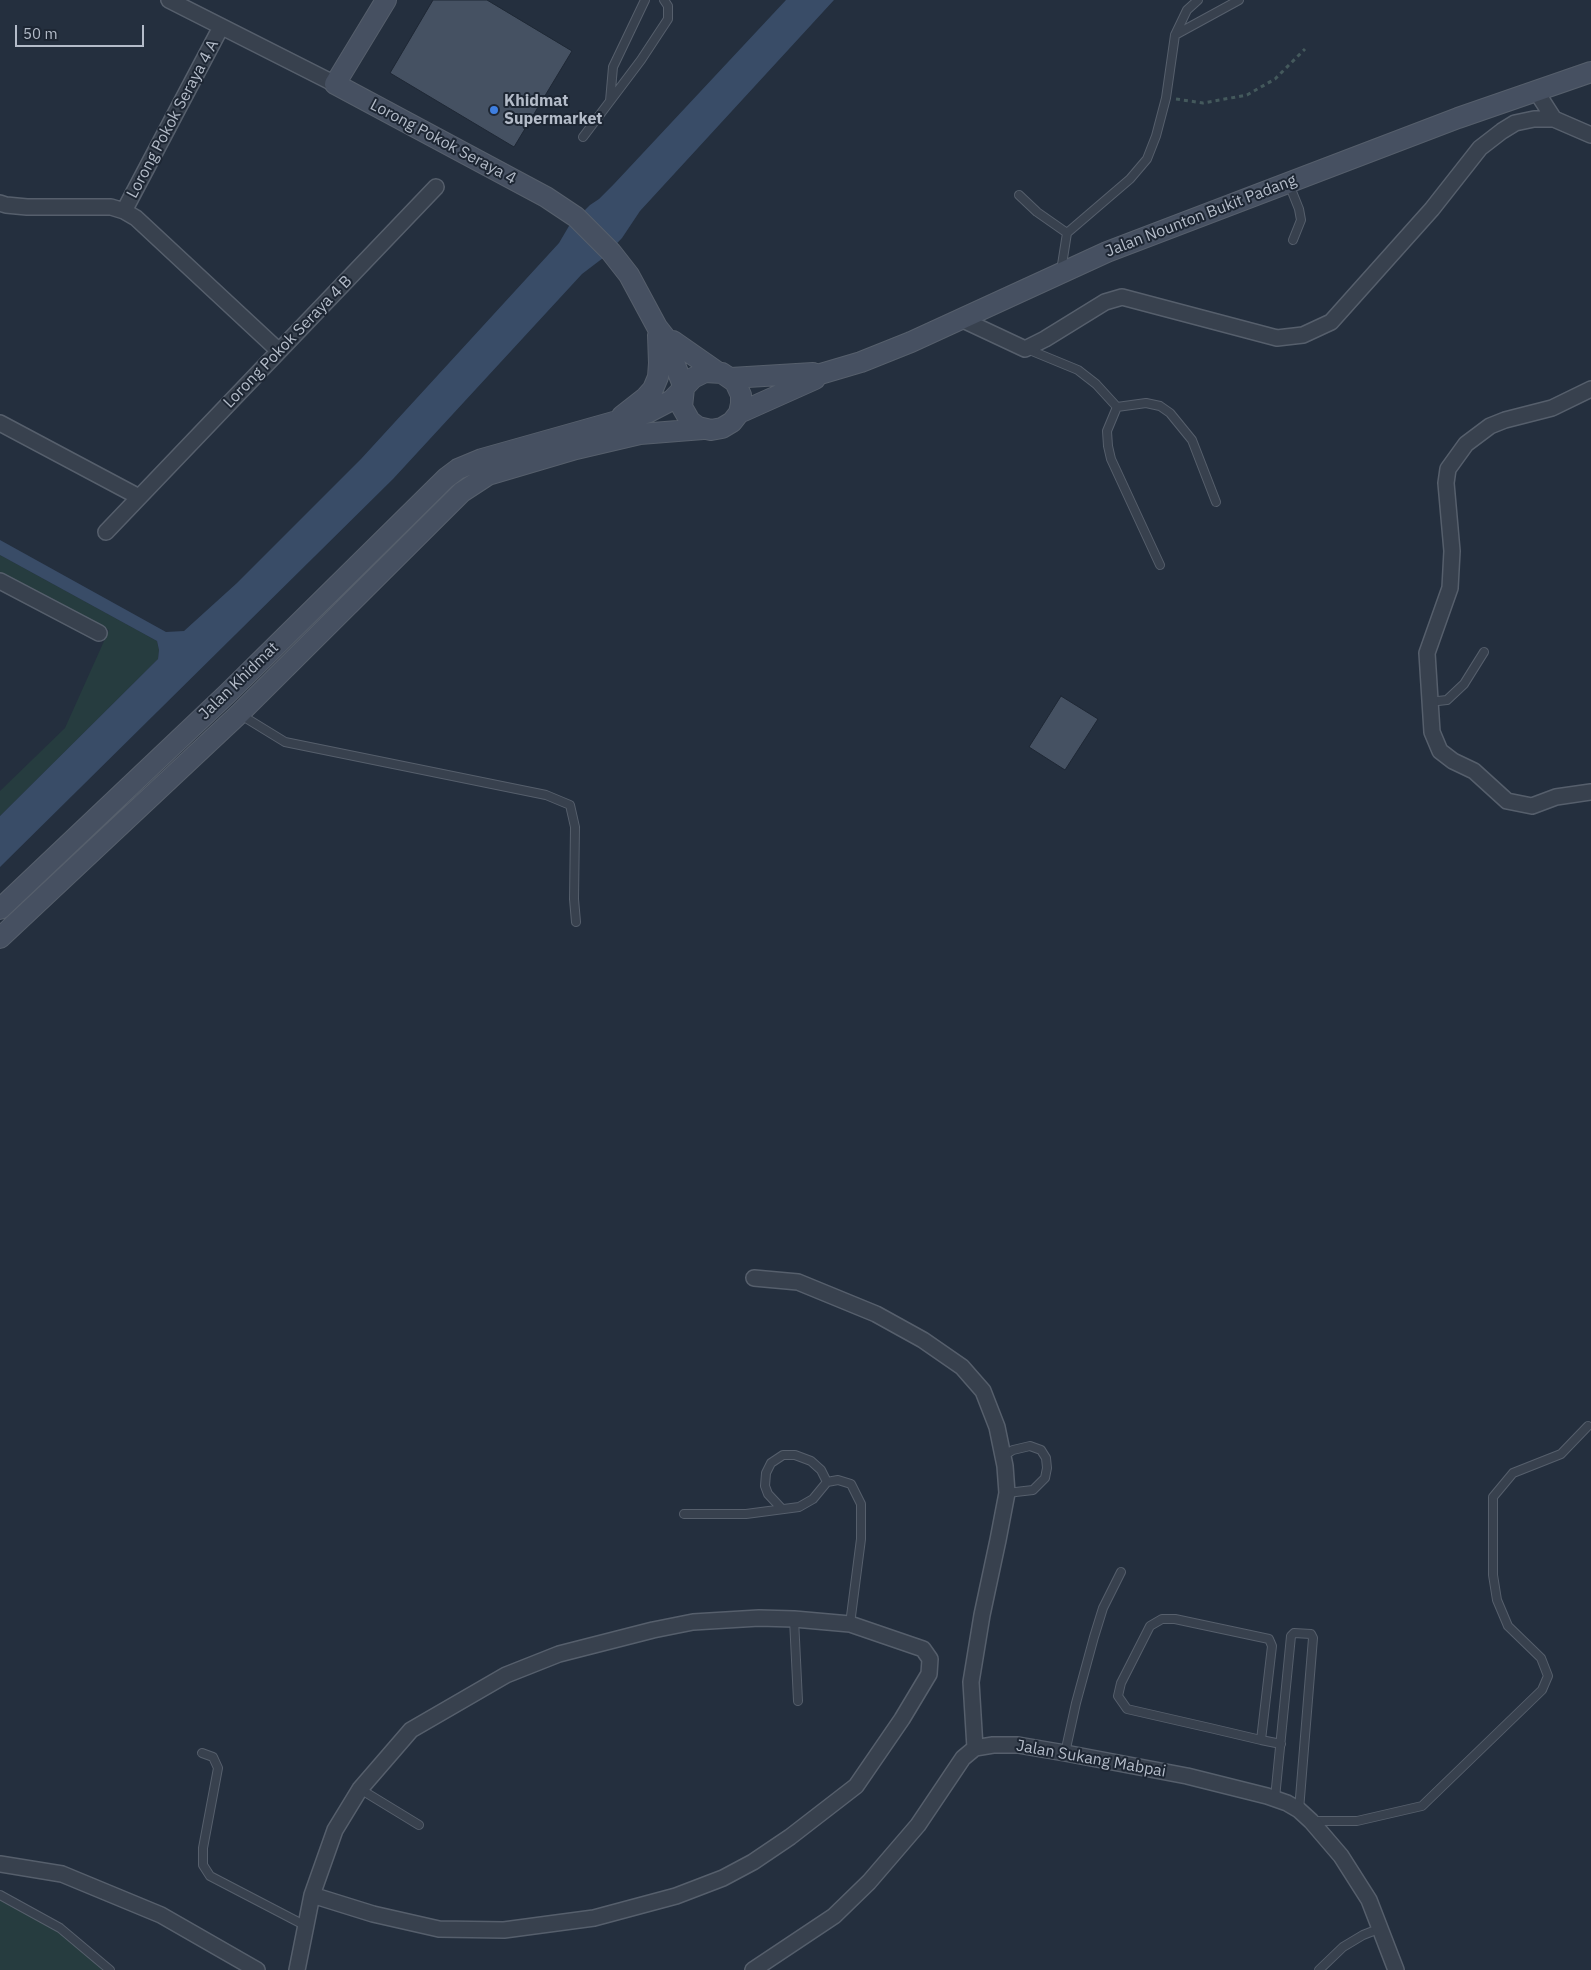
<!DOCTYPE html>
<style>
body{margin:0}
#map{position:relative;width:1591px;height:1970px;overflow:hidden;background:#242f3e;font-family:"IBM Plex Sans",sans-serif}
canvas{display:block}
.scale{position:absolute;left:15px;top:25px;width:129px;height:22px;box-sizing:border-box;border:2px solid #b4bcc9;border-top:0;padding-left:6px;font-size:15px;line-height:18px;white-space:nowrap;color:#b4bcc9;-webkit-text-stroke:4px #1d2633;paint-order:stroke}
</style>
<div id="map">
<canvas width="1591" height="1970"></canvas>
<div class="scale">50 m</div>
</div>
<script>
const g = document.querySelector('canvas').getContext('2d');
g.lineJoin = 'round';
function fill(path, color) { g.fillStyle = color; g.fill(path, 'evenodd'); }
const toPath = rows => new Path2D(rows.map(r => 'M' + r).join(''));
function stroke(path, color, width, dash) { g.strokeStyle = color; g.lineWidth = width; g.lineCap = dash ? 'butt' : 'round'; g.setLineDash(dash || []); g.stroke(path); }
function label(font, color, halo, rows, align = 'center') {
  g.font = font + ' "IBM Plex Sans",sans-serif'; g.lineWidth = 4; g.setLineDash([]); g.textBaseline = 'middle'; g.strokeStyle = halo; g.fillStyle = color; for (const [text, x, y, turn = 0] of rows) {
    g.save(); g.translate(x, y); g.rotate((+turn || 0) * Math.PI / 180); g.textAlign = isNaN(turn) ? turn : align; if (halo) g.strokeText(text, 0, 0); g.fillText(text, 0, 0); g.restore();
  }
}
const green = toPath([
 [0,555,157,641,159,650,158,659,0,816,0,791,65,728,109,630,0,572],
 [0,1897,67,1936,102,1970,0,1970]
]);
const water = toPath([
 [786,0,834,0,640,211,622,238,603,258,582,274,393,479,0,867,0,816,158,659,159,650,157,641,0,555,0,540,166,632,184,631,237,583,361,459,559,243,569,226,590,205,599,199,614,184]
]);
const building = toPath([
 [433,0,487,0,572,51,514,147,390,73,433,0],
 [1061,696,1098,719,1065,770,1029,747,1061,696]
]);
const path = toPath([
 [1176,99,1203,103,1247,95,1275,79,1305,49]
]);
const lane = toPath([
 [1175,35,1239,0],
 [610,101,613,67,645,0],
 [583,137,641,60,668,19,668,6,664,0],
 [1289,184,1299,209,1301,220,1293,240],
 [1019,195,1037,212,1067,233],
 [1061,271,1067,233,1130,179,1147,159,1156,136,1166,98,1175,35,1187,10,1198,0],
 [1027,349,1078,370,1096,384,1117,407,1107,431,1108,446,1111,459,1160,565],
 [1117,407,1146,403,1160,406,1170,413,1192,440,1216,502],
 [1429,702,1447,700,1464,684,1484,652],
 [241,715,285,742,546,795,570,805,575,827,574,899,576,922],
 [1003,1456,1013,1450,1030,1446,1041,1450,1046,1458,1047,1468,1045,1478,1033,1490,1007,1493],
 [782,1509,768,1494,765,1486,766,1473,771,1463,783,1455,795,1455,811,1461,821,1470,827,1482],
 [684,1514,746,1514,799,1507,813,1499,827,1482,838,1480,851,1484,861,1504,861,1539,850,1624],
 [794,1619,798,1701],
 [1261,1740,1272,1646,1269,1639,1175,1619,1162,1619,1150,1626,1121,1683,1118,1696,1127,1709,1210,1728,1261,1740,1281,1744],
 [202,1753,213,1757,218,1768,203,1848,203,1865,210,1876,306,1926],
 [1065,1753,1076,1703,1094,1637,1103,1608,1121,1572],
 [360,1789,419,1825],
 [1275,1798,1291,1636,1294,1633,1311,1634,1313,1638,1299,1810],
 [1313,1821,1357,1821,1422,1806,1542,1690,1548,1676,1541,1658,1508,1626,1497,1600,1493,1575,1493,1497,1513,1473,1561,1454,1588,1426],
 [0,1895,60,1928,110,1970],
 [1319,1970,1343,1947,1363,1935,1381,1928]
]);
const street = toPath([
 [169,0,335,84],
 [1536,91,1554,119],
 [0,203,6,205,27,207,111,207,124,211,136,218,279,351],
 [124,211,221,27],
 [961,319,1025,349,1045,339,1105,302,1122,297,1277,338,1303,335,1331,322,1432,209,1480,148,1502,131,1515,123,1534,119,1554,119,1591,135],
 [1591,389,1552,408,1505,420,1490,426,1466,444,1448,469,1446,483,1452,551,1450,588,1427,653,1432,732,1440,751,1453,761,1474,771,1507,801,1532,806,1556,797,1591,792],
 [0,423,139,497],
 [106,532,436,187],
 [0,581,99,633],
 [754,1278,798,1282,876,1314,923,1340,962,1367,983,1391,997,1427,1005,1466,1007,1493,998,1540,982,1615,971,1682,975,1748],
 [0,1864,62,1874,161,1915,257,1970],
 [297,1970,312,1895,335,1830,360,1789,411,1730,506,1675,559,1654,653,1630,693,1622,759,1618,794,1619,850,1624,923,1649,930,1659,929,1674,902,1719,856,1786,790,1837,753,1862,723,1878,676,1896,594,1918,504,1930,439,1929,373,1914,312,1895],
 [753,1970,834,1916,869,1882,918,1825,963,1758,975,1748,993,1745,1018,1745,1065,1753,1187,1776,1267,1796,1287,1803,1299,1810,1311,1821,1341,1856,1369,1900,1396,1970]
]);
const secondary = toPath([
 [386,0,335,84,546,197,576,217,611,252,629,275,657,327,668,341,667,344,684,388],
 [668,341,673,341,716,371],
 [731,378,813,373,817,375],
 [739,413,815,379,817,375,861,362,911,342,1107,252,1458,118,1591,72],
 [622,416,645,398,653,389,658,377,659,363,658,335],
 [0,909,227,694,446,478,458,469,482,459,649,412,672,400,693,378,705,372,722,373,735,382,741,395,741,404,739,413,732,422,722,428,711,430,698,427,690,421,682,407,684,388],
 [0,938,239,714,462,492,488,475,576,449,640,434,703,429]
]);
const markers = [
 [494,110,5,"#3f7fe0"]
];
const poiNames = [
 ["Khidmat",504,101],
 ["Supermarket",504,119]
];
const streetNames = [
 ["Lorong Pokok Seraya 4 A",173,119,-62],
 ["Lorong Pokok Seraya 4",443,142,28],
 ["Jalan Nounton Bukit Padang",1201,216,-21],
 ["Lorong Pokok Seraya 4 B",288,342,-46],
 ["Jalan Khidmat",239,681,-44],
 ["Jalan Sukang Mabpai",1091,1759,10]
];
fill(green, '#263c3f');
fill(water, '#394c67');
fill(building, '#455162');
stroke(building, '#1f2835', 1);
stroke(lane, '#565f6c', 10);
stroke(street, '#565f6c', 18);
stroke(secondary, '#565f6c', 22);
stroke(path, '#44595c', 3, [4, 4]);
stroke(lane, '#38414e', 8);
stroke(street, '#38414e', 15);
stroke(secondary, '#465061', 20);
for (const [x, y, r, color] of markers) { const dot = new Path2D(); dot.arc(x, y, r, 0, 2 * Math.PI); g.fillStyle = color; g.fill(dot); stroke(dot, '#1d2633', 2); }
label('bold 16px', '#b4bcc9', '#1d2633', poiNames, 'left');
label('16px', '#b4bcc9', '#1d2633', streetNames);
</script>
